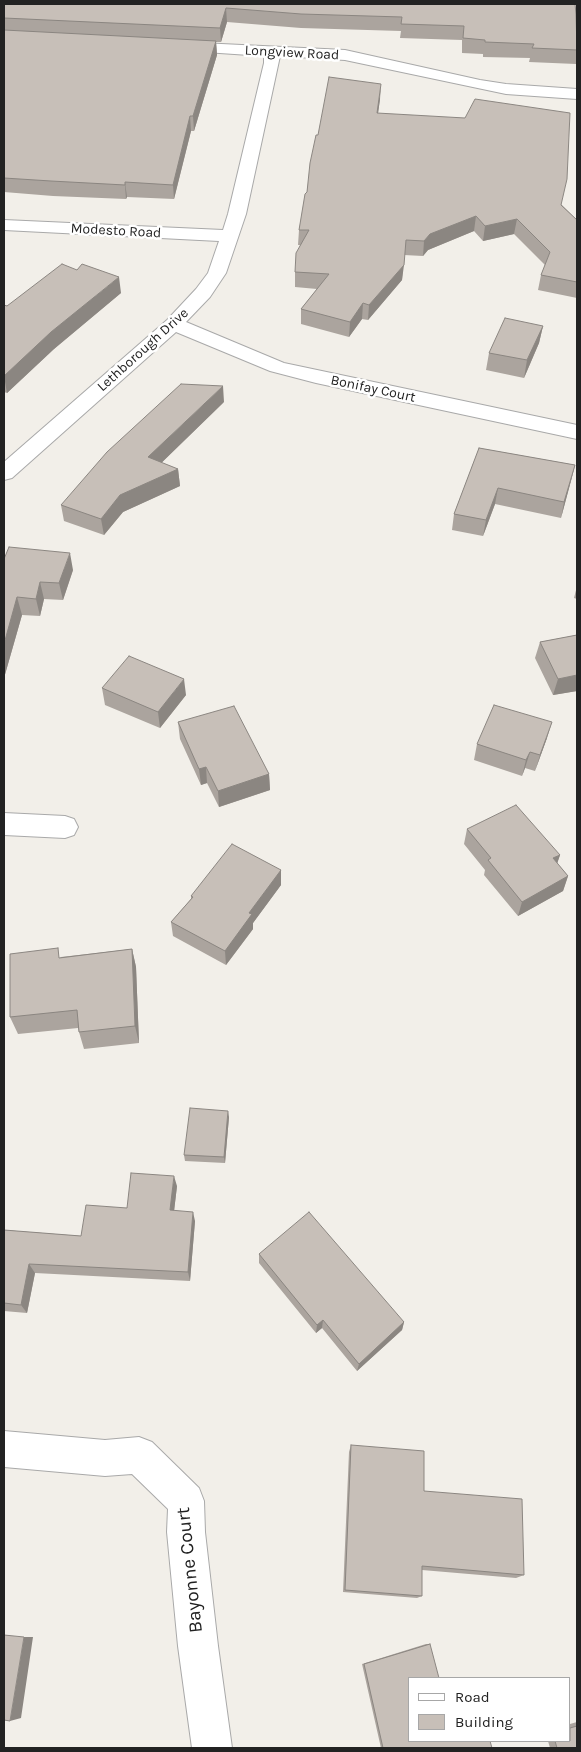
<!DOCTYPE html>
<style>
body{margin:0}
#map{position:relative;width:581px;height:1752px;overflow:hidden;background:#f2efe9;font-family:Karla,sans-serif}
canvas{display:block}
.frame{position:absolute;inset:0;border:5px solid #222;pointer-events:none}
.legend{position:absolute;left:408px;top:1677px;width:162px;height:65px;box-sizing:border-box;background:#fff;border:1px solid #a7a7a7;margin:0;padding:6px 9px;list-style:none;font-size:15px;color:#222}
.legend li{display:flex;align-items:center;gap:10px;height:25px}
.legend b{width:25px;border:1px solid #a7a7a7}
</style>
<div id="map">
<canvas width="581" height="1752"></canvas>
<div class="frame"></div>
<ul class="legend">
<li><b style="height:6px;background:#fff"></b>Road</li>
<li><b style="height:14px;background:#c7bfb8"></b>Building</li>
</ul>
</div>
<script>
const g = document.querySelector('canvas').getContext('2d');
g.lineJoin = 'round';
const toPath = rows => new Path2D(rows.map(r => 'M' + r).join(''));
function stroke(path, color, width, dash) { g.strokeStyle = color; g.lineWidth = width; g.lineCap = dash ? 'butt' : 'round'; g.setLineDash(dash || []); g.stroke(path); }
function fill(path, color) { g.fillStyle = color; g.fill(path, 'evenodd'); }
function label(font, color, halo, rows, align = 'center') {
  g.font = font + ' Karla,sans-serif'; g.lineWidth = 5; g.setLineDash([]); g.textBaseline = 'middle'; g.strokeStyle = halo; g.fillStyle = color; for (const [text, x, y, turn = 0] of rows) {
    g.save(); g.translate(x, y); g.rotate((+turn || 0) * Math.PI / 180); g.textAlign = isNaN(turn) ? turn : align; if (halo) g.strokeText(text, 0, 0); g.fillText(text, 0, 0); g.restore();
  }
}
const minor = toPath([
 [180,42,345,50,480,80,506,84,577,89,577,99,506,94,345,60,280,56,246,214,226,273,210,297,186,322,284,363,577,425,577,439,316,383,270,371,176,332,12,478,4,480,4,462,167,320,196,289,208,273,219,241,4,230,4,220,223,230,228,214,264,63,264,56,175,50,172,47,175,44,180,42],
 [4,813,65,816,74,819,78,827,74,835,65,838,4,835,4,813],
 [4,1431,105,1440,139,1437,152,1442,199,1488,204,1501,205,1532,218,1646,232,1748,192,1748,178,1646,167,1532,168,1509,132,1474,105,1476,4,1467,4,1431]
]);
const wall = toPath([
 [4,4,575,4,577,32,577,55,576,64,529,62,530,58,483,57,483,54,462,53,462,40,400,38,401,31,301,28,227,22,221,42,216,42,217,55,194,131,191,131,174,199,127,197,126,199,53,196,4,192],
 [380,99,378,113,562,205,577,220,577,298,538,290,541,275,545,265,514,234,483,241,474,231,428,250,423,256,404,255,402,280,368,320,362,319,349,337,301,324,301,309,317,289,295,287,295,272,300,245,298,245,299,230,307,192,318,135],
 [121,293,54,349,7,393,4,392,4,305,7,306],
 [543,326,539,343,524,378,486,370,489,353],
 [224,402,161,463,178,469,180,486,123,512,104,535,64,521,61,505],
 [479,448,575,465,561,518,495,504,483,536,452,530,454,514],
 [4,559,73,570,63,600,44,599,40,616,22,615,4,678],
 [577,586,577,599,574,598],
 [577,635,577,691,553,695,535,658,540,642],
 [102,688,186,695,160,728,105,705],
 [178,722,269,774,270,790,219,807,207,783,201,785,180,739],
 [547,738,535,771,525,768,522,776,474,760,477,744],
 [467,829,560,855,557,863,568,876,563,891,518,916,484,875,485,870,464,844],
 [281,870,281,885,253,923,253,929,226,965,173,936,171,922,191,899,191,896],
 [132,949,136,967,139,1043,84,1049,79,1032,78,1028,18,1034,10,1017,61,957],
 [229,1117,225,1163,185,1161,184,1155],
 [177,1186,174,1211,195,1221,190,1281,35,1273,27,1313,4,1311,4,1230,81,1236,127,1208],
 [259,1254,404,1322,402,1330,357,1371,322,1328,316,1333,259,1263],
 [351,1445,424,1491,524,1575,516,1578,422,1570,422,1596,417,1598,343,1592,349,1452],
 [426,1644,430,1644,410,1741,492,1748,381,1748,362,1664],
 [577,1722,577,1748,550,1748,548,1741,570,1741,570,1724]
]);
const shadedWall = toPath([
 [226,8,227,22,221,42,220,28],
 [216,41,217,55,194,131,193,116],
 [381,84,380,99,376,128,377,113],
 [190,116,191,131,174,199,173,185],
 [125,182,127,197,126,199,125,185],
 [476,216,474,231,428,250,423,256,424,241,430,234],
 [517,219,514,234,483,241,485,226],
 [404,265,402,280,368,320,369,305],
 [119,277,121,293,54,349,7,393,4,376,51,332],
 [363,303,362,319,349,337,350,322],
 [543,326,539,343,524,378,527,360],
 [223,386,224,402,150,474,148,457],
 [575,465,571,481,561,518,564,502],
 [178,469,180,486,123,512,104,535,101,519,120,495],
 [498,488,495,504,483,536,486,520],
 [70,553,73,570,63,600,59,583],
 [40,582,44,599,40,616,36,599],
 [17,597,22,615,4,678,4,644],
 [577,675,577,691,553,695,558,679],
 [184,679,186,695,160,728,158,712],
 [552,722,547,738,535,771,540,755],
 [530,752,525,768,522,776,526,760],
 [206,767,207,783,201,785,199,769],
 [269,774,270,790,219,807,218,791],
 [560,855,555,870,553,858],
 [281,870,281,885,253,923,253,929,226,965,225,951,249,913],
 [568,876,563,891,518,916,522,902],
 [132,949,136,967,139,1043,135,1026],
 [228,1111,229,1117,225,1163,224,1157],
 [174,1176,177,1186,173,1220,170,1210],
 [193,1212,195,1221,190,1281,188,1272],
 [29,1264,35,1273,27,1313,21,1305],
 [323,1320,322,1328,316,1333,317,1325],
 [404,1322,402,1330,357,1371,359,1364],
 [24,1637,33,1637,21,1718,10,1721]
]);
const building = toPath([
 [4,4,575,4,576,14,577,50,532,48,534,44,485,42,485,40,463,38,464,26,401,24,402,17,301,14,226,8,220,28,4,18,4,4],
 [4,30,216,41,193,116,190,116,173,185,125,182,125,185,51,181,4,178,4,30],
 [329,77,381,84,377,113,465,118,475,99,570,113,567,179,561,205,577,220,577,282,541,275,550,252,517,219,485,226,476,216,430,234,424,241,406,240,404,265,369,305,363,303,350,322,301,309,329,274,295,272,296,253,309,230,299,230,305,194,307,192,310,163,316,135,318,135,329,77],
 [62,264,77,270,82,264,119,277,51,332,4,376,4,305,7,306,62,264],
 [505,318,543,326,527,360,489,353,505,318],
 [181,384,223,386,148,457,178,469,120,495,101,519,61,505,107,452,181,384],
 [479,448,575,465,564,502,498,488,486,520,454,514,479,448],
 [9,547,70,553,59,583,40,582,36,599,17,597,4,644,4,559,9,547],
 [577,635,577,675,558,679,540,642,577,635],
 [129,656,184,679,158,712,102,688,129,656],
 [494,705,552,722,540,755,530,752,526,760,477,744,494,705],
 [234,706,269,774,218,791,206,767,199,769,178,722,234,706],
 [516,805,560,855,553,858,568,876,522,902,488,860,491,858,467,829,516,805],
 [232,844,281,870,249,913,252,914,225,951,171,922,193,897,191,896,232,844],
 [58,948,59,958,132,949,135,1026,79,1032,77,1010,10,1017,10,954,58,948],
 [190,1108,228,1111,224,1157,184,1155,190,1108],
 [131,1173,174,1176,170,1210,193,1212,188,1272,29,1264,21,1305,4,1303,4,1230,81,1236,86,1205,127,1208,131,1173],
 [309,1212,404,1322,359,1364,323,1320,317,1325,259,1254,309,1212],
 [351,1445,424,1451,424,1491,522,1499,524,1575,422,1566,422,1596,345,1590,351,1445],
 [4,1635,24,1637,10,1721,4,1720,4,1635],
 [430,1644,439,1678,410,1678,410,1741,490,1741,492,1748,383,1748,364,1664,430,1644],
 [577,1726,577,1748,557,1748,555,1741,570,1741,570,1728,577,1726]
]);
const farStreetnames = [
 ["Longview Road",292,53,3],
 ["Modesto Road",116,231,3],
 ["Lethborough Drive",143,350,-42],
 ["Bonifay Court",373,389,12]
];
const nearStreetnames = [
 ["Bayonne Court",190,1570,-96]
];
stroke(minor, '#a9a9a9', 2);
fill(minor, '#fff');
fill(wall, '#aba49e');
fill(shadedWall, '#8b8681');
fill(building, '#c7bfb8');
stroke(building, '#8b8681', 1);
label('14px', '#222', '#fff', farStreetnames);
label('19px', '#222', '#fff', nearStreetnames);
</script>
